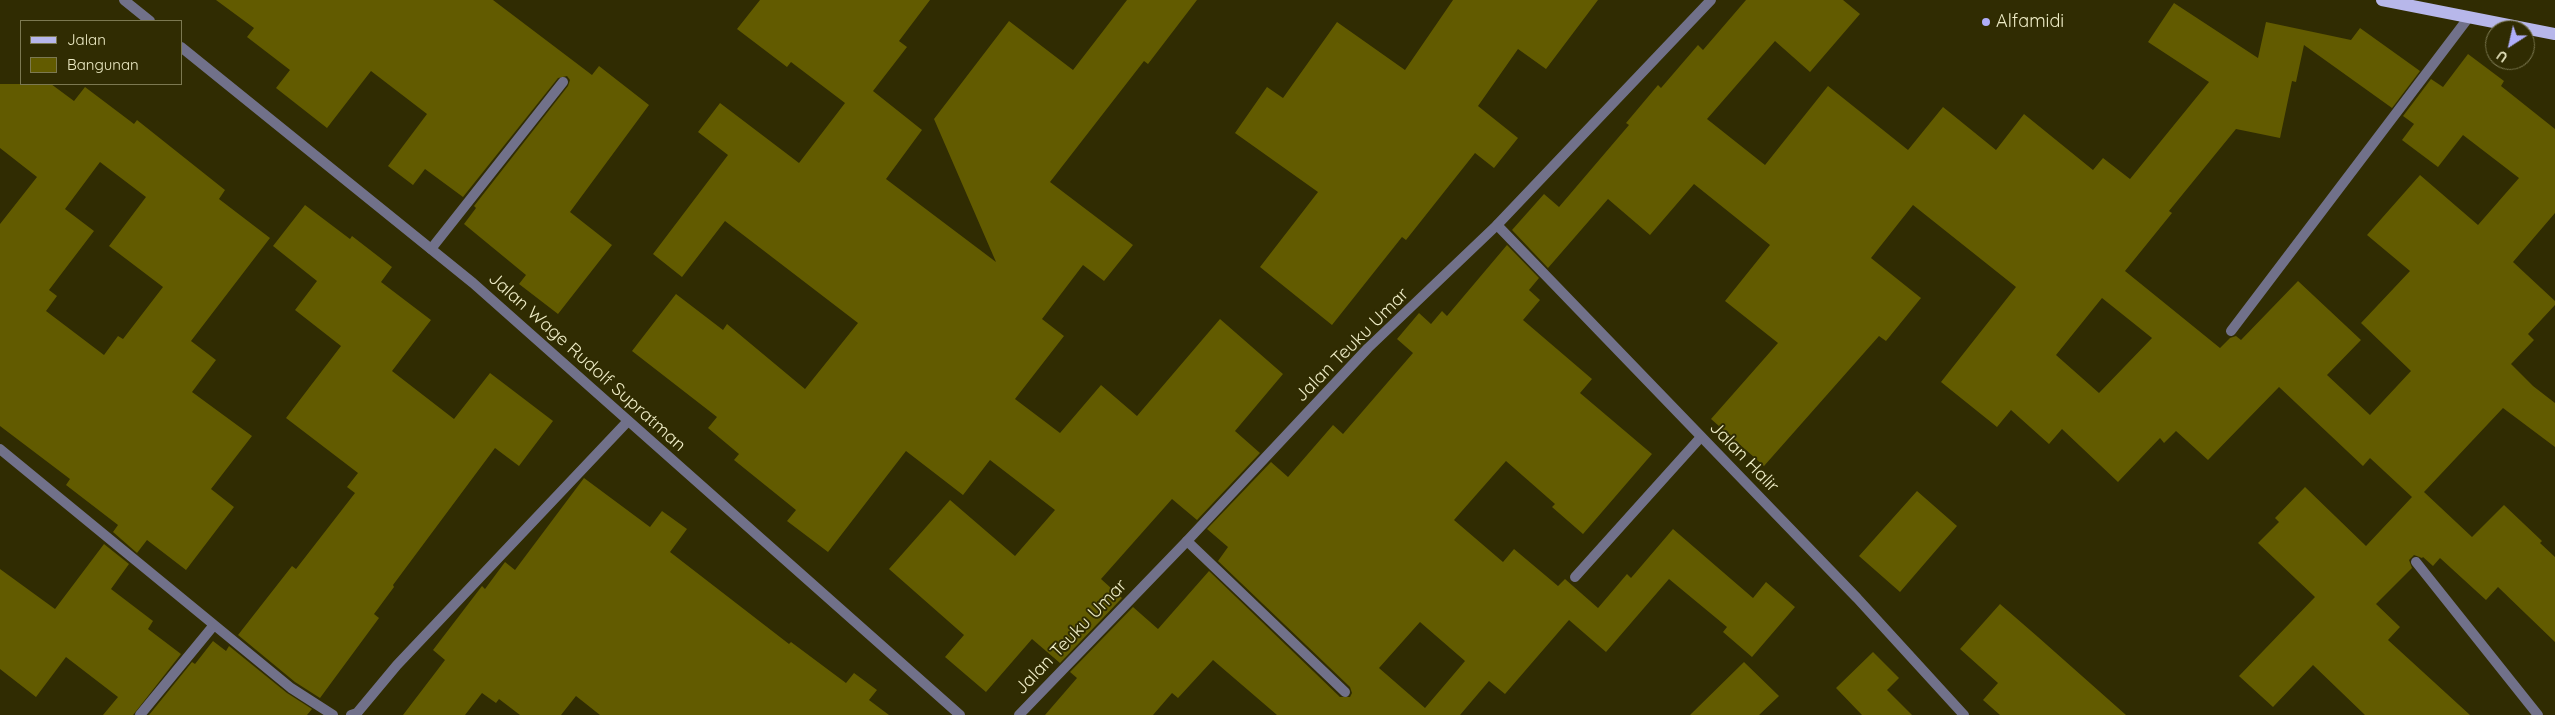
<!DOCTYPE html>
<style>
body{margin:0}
#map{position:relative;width:2555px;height:715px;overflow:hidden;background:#302c02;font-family:Quicksand,sans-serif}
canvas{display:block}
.legend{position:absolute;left:20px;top:20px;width:162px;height:65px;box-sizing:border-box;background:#302c02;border:1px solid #7c7951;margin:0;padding:6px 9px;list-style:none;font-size:15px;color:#efedc7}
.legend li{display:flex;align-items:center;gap:10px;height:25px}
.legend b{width:25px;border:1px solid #7c7951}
.north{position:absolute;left:2485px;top:20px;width:50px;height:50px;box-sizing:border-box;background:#302c02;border:1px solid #7c7951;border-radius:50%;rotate:215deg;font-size:14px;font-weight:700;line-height:20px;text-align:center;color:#efedc7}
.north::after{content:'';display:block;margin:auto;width:18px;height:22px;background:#afaefa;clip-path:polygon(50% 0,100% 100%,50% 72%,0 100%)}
</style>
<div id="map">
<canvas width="2555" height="715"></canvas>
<ul class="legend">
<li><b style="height:6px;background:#b7b7ea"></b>Jalan</li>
<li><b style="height:14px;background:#625b00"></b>Bangunan</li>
</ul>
<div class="north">U</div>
</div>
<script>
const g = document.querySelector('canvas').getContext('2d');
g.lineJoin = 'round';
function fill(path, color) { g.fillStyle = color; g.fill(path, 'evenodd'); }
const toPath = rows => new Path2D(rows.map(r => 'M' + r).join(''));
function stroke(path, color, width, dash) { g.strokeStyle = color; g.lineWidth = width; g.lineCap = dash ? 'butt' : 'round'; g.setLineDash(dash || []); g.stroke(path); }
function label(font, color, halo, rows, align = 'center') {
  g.font = font + ' Quicksand,sans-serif'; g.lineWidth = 4; g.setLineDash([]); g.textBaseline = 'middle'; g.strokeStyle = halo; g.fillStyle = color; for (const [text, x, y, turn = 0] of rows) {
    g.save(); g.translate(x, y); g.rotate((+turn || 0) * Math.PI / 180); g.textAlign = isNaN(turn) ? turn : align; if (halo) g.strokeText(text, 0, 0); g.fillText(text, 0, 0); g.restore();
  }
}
const building = toPath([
 [216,0,493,0,592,75,599,66,649,105,570,212,612,245,558,314,519,284,526,275,464,224,476,208,474,206,568,86,570,80,567,76,558,78,463,197,425,169,413,185,388,166,427,114,371,71,327,128,276,88,290,70,247,37,254,28],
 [760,0,930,0,899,41,907,47,873,91,922,130,886,179,996,262,934,119,1009,21,1073,70,1127,0,1197,0,1148,64,1144,61,1050,182,1133,245,1104,281,1083,265,1042,319,1064,336,1015,399,1060,433,1101,385,1137,416,1220,319,1283,374,1235,431,1260,453,1197,520,1172,499,1101,579,1122,598,1060,663,1032,639,986,692,945,657,964,635,889,569,950,500,1015,556,1055,510,990,460,963,495,906,451,828,552,787,521,796,510,734,460,739,454,708,428,717,417,632,351,676,294,723,330,727,324,805,389,858,323,725,221,682,277,653,254,728,155,698,132,720,103,799,163,845,103,791,62,787,67,737,29],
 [1453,0,1598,0,1546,69,1518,49,1478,106,1518,138,1494,168,1475,153,1406,240,1402,237,1332,325,1260,267,1318,192,1235,133,1267,87,1283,98,1337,22,1405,70],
 [1746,0,1843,0,1860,14,1810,72,1775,41,1707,119,1765,165,1828,86,1908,150,1943,107,1996,150,2024,114,2093,170,2103,158,2130,179,2209,82,2148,42,2174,3,2258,58,2266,22,2351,40,2360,28,2420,71,2392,108,2304,45,2296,82,2292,81,2280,138,2236,129,2169,211,2172,213,2125,271,2220,348,2230,338,2236,336,2241,340,2298,281,2361,340,2327,375,2370,415,2411,371,2361,323,2410,271,2367,235,2420,175,2478,225,2519,178,2463,135,2438,167,2402,140,2414,124,2403,116,2431,79,2443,87,2468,54,2504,81,2501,86,2555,129,2555,213,2513,262,2555,301,2555,305,2528,334,2534,340,2511,364,2533,386,2555,403,2555,447,2503,408,2424,492,2472,537,2504,505,2542,541,2540,543,2555,557,2555,642,2498,587,2486,600,2440,558,2433,566,2423,557,2422,558,2414,555,2409,560,2412,568,2376,604,2400,627,2388,640,2470,715,2365,715,2313,665,2273,707,2239,676,2315,597,2258,543,2279,522,2275,518,2305,487,2366,546,2412,497,2370,458,2363,466,2279,387,2208,460,2176,431,2164,443,2160,438,2118,482,2062,429,2049,444,2011,410,1997,427,1941,382,2016,287,1913,205,1871,258,1921,298,1886,341,1879,336,1764,466,1711,419,1778,343,1725,301,1770,245,1694,184,1650,235,1608,199,1548,268,1512,230,1544,194,1559,207,1629,125,1626,123,1658,85,1661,88,1698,45,1703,50],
 [2102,298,2152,338,2099,393,2056,355],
 [0,84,51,84,74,101,85,87,134,124,137,120,225,190,219,199,270,238,191,341,216,360,192,392,252,436,211,489,234,507,186,570,147,540,137,553,113,532,118,525,66,485,70,479,0,426,0,224,37,177,0,148],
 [100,162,146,197,109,246,163,287,123,339,118,336,104,355,46,311,57,296,49,290,94,231,65,209],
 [305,205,350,239,352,236,392,267,381,282,431,320,392,371,454,419,490,373,553,421,519,466,495,448,393,585,394,587,374,614,379,618,320,698,295,682,238,635,292,566,296,569,355,493,347,487,358,473,286,418,341,346,295,310,317,281,273,246],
 [1507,245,1539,278,1529,290,1540,300,1523,320,1592,379,1580,393,1652,454,1583,534,1552,507,1555,504,1506,461,1454,520,1503,562,1514,549,1558,586,1565,579,1598,608,1627,574,1631,578,1673,529,1753,598,1766,582,1795,607,1752,657,1723,632,1727,627,1669,579,1606,652,1569,620,1505,694,1489,681,1460,715,1277,715,1213,660,1178,698,1172,693,1153,715,1045,715,1077,678,1070,672,1133,607,1158,629,1209,571,1340,697,1350,697,1352,693,1350,687,1218,561,1228,547,1207,529,1271,462,1288,477,1333,425,1343,434,1413,353,1397,339,1419,313,1431,324,1442,311,1447,316],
 [1420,622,1465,661,1425,708,1379,668],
 [584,478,650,527,662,511,687,529,670,552,789,644,791,642,846,683,854,673,877,690,869,700,889,715,600,715,576,696,561,715,520,715,499,699,496,703,482,693,465,715,403,715,445,660,433,650,482,586,485,589,505,562,515,570],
 [1917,491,1957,526,1900,592,1859,556],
 [104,544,129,564,111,589,153,621,148,629,181,654,133,715,103,715,118,697,66,657,36,697,0,669,0,569,55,609],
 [2000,604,2038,637,2126,715,2000,715,1983,700,1998,683,1960,649],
 [213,641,226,651,229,646,287,693,312,709,307,715,149,715,192,662,195,664],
 [1873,652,1899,678,1887,690,1912,715,1862,715,1836,688],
 [1744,662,1779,696,1759,715,1690,715]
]);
const service = toPath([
 [1575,577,1701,437]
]);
const minor = toPath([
 [1497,225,1857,598,1964,715],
 [431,249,563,82],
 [2231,331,2469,17],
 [0,449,291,688,333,715],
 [1187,541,1345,692],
 [2416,562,2538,715],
 [140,715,214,625],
 [351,715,357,713,397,665,628,421]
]);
const tertiary = toPath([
 [124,0,150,21],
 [181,47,473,283,960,715],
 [1019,715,1187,541,1368,348,1497,225,1711,0]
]);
const primary = toPath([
 [2382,0,2555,34]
]);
const markers = [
 [1986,22,5,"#afaefa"]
];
const poiNames = [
 ["Alfamidi",1996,22]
];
const streetNames = [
 ["Jalan Teuku Umar",1352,345,-45],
 ["Jalan Wage Rudolf Supratman",587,362,42],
 ["Jalan Halir",1744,457,46],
 ["Jalan Teuku Umar",1071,637,-46]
];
fill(building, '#625b00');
stroke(service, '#71718a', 10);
stroke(minor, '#71718a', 10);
stroke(tertiary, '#71718a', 10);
stroke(primary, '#b7b7ea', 12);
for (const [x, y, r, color] of markers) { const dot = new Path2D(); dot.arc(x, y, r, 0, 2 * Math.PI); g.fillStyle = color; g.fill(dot); stroke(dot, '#302c02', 2); }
label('18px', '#efedc7', '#302c02', poiNames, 'left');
label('18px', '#efedc7', '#302c02', streetNames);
</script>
